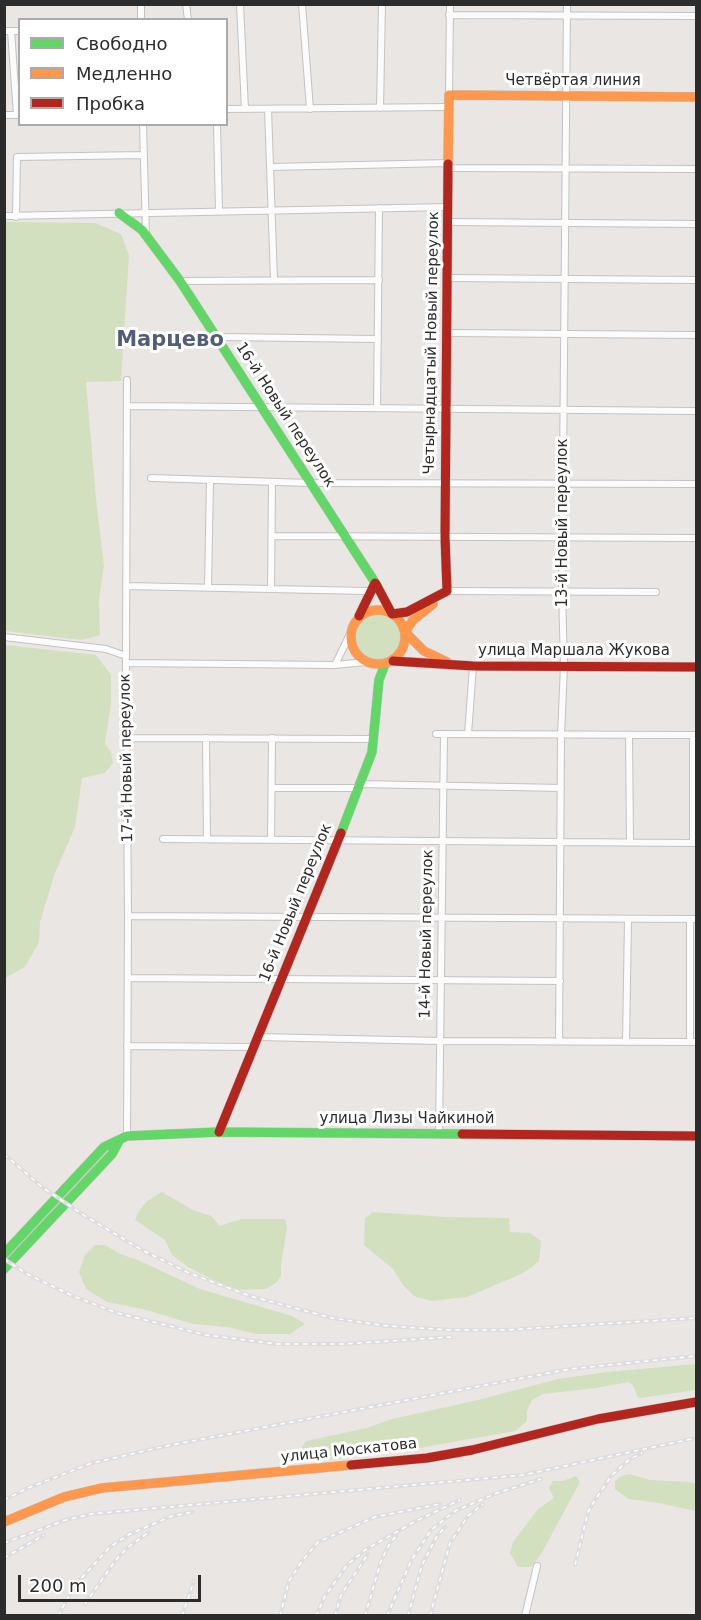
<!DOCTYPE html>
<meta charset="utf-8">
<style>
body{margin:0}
#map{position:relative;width:701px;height:1620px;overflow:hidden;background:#e9e6e3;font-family:"DejaVu Sans",sans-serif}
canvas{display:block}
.frame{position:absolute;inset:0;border:6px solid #2c2c2c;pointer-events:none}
.legend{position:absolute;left:18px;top:18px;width:210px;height:108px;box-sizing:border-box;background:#fff;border:2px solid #ababab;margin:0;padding:8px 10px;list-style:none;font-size:18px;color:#2c2c2c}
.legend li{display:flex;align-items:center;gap:12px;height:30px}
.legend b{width:30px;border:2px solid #ababab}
.scale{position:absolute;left:18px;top:1575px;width:183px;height:27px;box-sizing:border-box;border:3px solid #2c2c2c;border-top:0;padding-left:8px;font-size:18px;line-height:21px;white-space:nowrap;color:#2c2c2c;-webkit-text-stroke:4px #fff;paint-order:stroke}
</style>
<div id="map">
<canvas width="701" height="1620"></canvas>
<div class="frame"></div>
<ul class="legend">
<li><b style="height:8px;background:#63d668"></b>Свободно</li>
<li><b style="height:8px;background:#ff974d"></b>Медленно</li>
<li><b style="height:8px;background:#b3261e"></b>Пробка</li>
</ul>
<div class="scale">200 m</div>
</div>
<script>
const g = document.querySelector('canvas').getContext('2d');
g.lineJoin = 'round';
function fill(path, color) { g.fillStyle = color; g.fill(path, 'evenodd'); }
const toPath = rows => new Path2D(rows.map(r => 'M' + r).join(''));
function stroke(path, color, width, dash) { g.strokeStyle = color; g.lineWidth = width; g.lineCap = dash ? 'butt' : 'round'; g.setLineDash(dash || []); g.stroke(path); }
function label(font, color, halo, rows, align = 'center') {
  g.font = font + ' "DejaVu Sans",sans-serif'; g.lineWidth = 6; g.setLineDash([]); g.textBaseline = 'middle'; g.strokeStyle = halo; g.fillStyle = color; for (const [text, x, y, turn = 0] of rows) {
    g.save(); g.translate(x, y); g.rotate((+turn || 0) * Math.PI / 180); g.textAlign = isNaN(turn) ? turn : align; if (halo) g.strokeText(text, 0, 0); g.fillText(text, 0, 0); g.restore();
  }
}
const green = toPath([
 [5,222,95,223,121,234,129,255,121,381,86,382,96,499,104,566,99,598,100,635,82,640,5,631],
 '355 637a23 23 0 1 1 46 0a23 23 0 1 1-46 0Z',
 [5,645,96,655,111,675,111,703,105,744,111,752,113,763,105,773,82,778,75,827,55,873,40,922,39,942,25,967,5,978],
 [105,1150,108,1153,5,1264,4,1259],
 [162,1192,193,1210,211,1216,220,1226,241,1219,285,1219,287,1227,281,1265,281,1276,276,1283,266,1289,233,1290,188,1267,172,1255,165,1240,135,1220,139,1211,147,1201],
 [373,1212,446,1217,509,1218,510,1232,530,1233,541,1241,539,1261,531,1268,519,1275,467,1297,431,1301,414,1296,403,1285,393,1269,364,1245,365,1218],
 [95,1245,105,1245,120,1254,138,1260,200,1289,292,1316,305,1324,290,1334,256,1334,227,1327,193,1324,143,1309,107,1302,86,1289,79,1272,85,1255],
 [696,1364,696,1390,640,1398,637,1396,633,1385,629,1382,596,1388,543,1394,532,1400,527,1411,527,1421,515,1431,509,1432,408,1450,316,1462,308,1461,303,1455,302,1447,306,1441,367,1428,392,1419,478,1400,558,1379,607,1372],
 [629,1474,650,1480,690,1482,696,1484,696,1511,659,1503,628,1499,615,1489,615,1481,621,1476],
 [576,1476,580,1482,541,1554,531,1567,518,1567,510,1553,513,1542,538,1509,554,1498,549,1488,553,1481,563,1481]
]);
const street = toPath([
 [141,4,141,20],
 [186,4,188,20],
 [240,4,245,109],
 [302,4,310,109],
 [449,15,696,16],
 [4,31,20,31],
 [11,31,17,115],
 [449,95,450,4],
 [380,108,382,4],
 [226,109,449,107],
 [268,109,274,280],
 [4,115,19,115],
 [143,124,146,235],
 [217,124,219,211],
 [270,167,448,163],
 [448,168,696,169],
 [4,216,448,207],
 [16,217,17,157,143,155],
 [448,222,696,224],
 [447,278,696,280],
 [180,281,379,280],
 [446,333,696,335],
 [145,336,378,339],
 [128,406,696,411],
 [377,408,379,208],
 [151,478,310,483,696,484],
 [272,536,696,538],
 [126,586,367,591,369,595],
 [208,588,210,480],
 [271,589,272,482],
 [447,591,656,592],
 [4,637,106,649,126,656],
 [126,663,335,665,366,662],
 [335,665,351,632],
 [436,734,696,735],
 [468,734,473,666],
 [629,735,630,842],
 [126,738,373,739],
 [206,738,207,839],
 [360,784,561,788],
 [272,788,358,788],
 [163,839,696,843],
 [271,840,272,738],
 [693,843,693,735],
 [128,916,696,919],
 [128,978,560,981],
 [258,1037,440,1041,696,1042],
 [559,1041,561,735,564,666,562,591,567,4],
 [626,1042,628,920],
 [690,1042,690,919],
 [127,1046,254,1047],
 [439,1134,444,734],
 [127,1136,128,916,126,663,127,380],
 [525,1616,537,1566]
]);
const fast = toPath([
 [119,213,142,230,180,281,376,584],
 [341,833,372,752,379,680,385,664],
 [4,1254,104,1147,127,1136,219,1132,462,1134],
 [4,1269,112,1154,119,1141]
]);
const slow = toPath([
 [448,164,449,95,696,97],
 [433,604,413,620,405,632,424,651,447,662],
 '351 637a27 27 0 1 1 54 0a27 27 0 1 1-54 0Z',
 [4,1522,64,1497,102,1488,351,1465]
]);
const jam = toPath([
 [376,584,392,614,407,612,447,591],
 [447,591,445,537,448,164],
 [359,616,375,583],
 [393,661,473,666,696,667],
 [219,1132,341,833],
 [462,1134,696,1136],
 [351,1465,427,1458,472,1450,598,1419,696,1402]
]);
const rail = toPath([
 [4,1154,42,1187,85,1216,142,1250,189,1273,250,1296,332,1318,388,1326,451,1330,505,1330,696,1318],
 [4,1259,29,1275,73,1296,117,1313,206,1335,277,1344,344,1344,451,1337],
 [4,1500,28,1488,92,1463,166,1446,570,1369,696,1356],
 [4,1543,66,1520,91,1514,523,1475,696,1438],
 [4,1558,44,1535],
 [575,1565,588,1512,595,1500,612,1475,630,1459,642,1453],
 [85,1604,115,1561,127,1548,149,1532],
 [58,1616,75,1585,110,1547,130,1534,172,1516,193,1512],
 [182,1616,194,1581],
 [280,1616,289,1581,302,1561,318,1542,375,1517,440,1504],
 [316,1616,325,1596,347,1565,365,1550,414,1522,460,1500],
 [335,1616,341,1595,368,1554],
 [365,1616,381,1561,390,1543,397,1535],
 [387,1616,411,1561,431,1530,455,1511,497,1493,541,1479],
 [408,1616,422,1565,437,1536,445,1527],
 [430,1616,450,1543,468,1516,483,1504]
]);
const streetNames = [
 ["Четвёртая линия",573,81],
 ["Четырнадцатый Новый переулок",432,343,-89],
 ["16-й Новый переулок",285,415,57],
 ["13-й Новый переулок",563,523,-90],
 ["улица Маршала Жукова",574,651],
 ["17-й Новый переулок",127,758,-91],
 ["16-й Новый переулок",296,903,-68],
 ["14-й Новый переулок",427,934,-89],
 ["улица Лизы Чайкиной",407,1119],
 ["улица Москатова",349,1451,-6]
];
const districtNames = [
 ["Марцево",170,341]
];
fill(green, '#d2e0c0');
stroke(street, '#c4c3c3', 8);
stroke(fast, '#c4c3c3', 10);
stroke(slow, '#c4c3c3', 10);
stroke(jam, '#c4c3c3', 10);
stroke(street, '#fcfbfb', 6);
stroke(fast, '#63d668', 9);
stroke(slow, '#ff974d', 9);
stroke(jam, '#b3261e', 9);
stroke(rail, '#dedee0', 4);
stroke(rail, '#fff', 1.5, [4.5]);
label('15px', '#2c2c2c', '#fff', streetNames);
label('bold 21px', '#525e77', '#fff', districtNames);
</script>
